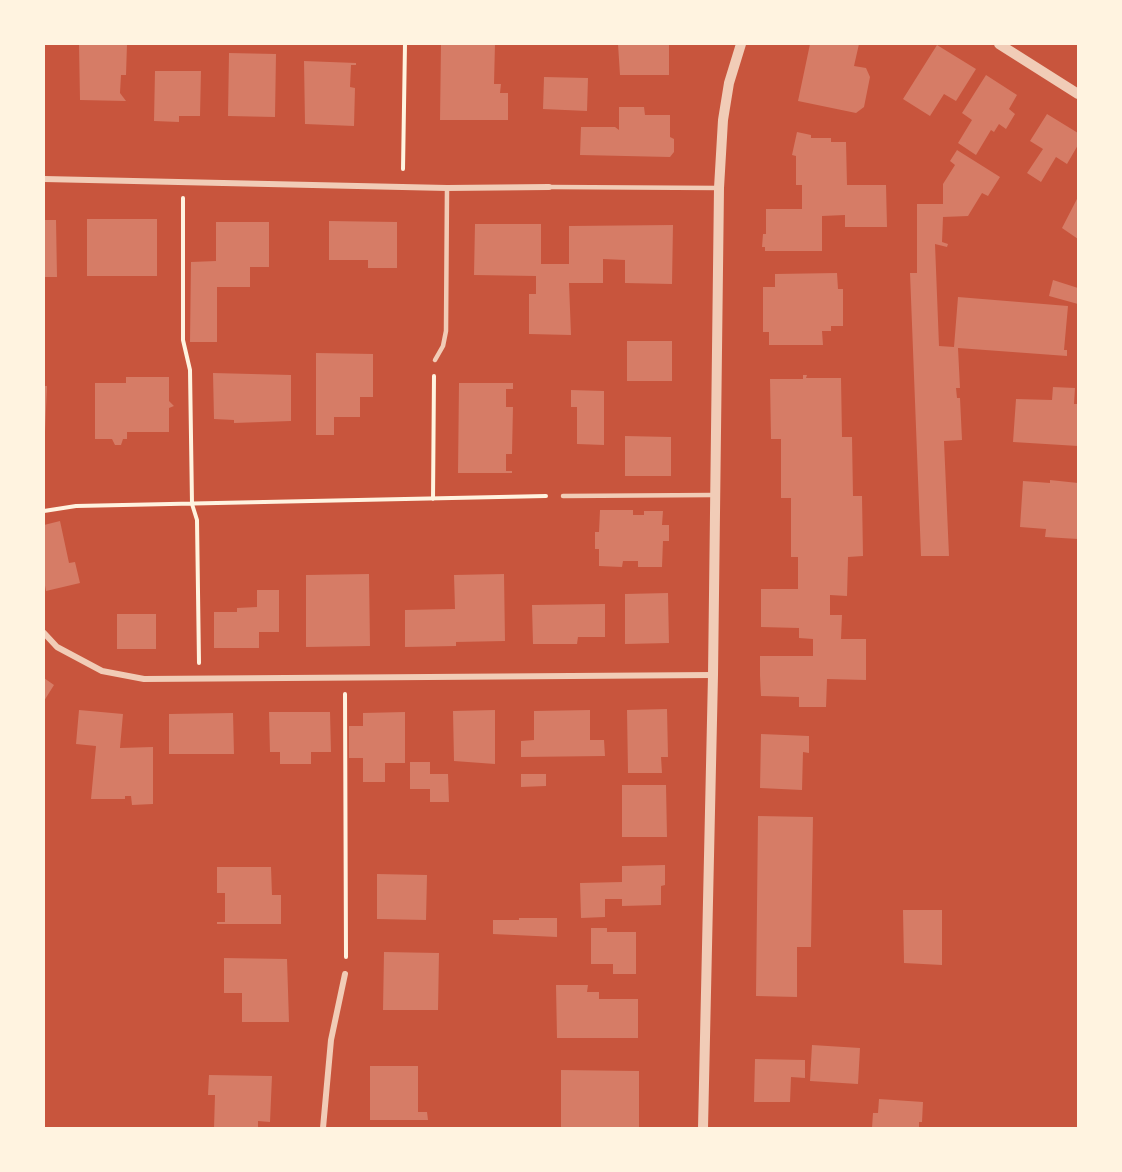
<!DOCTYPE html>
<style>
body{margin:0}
#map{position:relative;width:1122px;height:1172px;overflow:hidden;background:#c8553d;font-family:Overpass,sans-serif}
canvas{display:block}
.frame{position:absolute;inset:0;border:45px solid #fff3e0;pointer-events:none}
</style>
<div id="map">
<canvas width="1122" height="1172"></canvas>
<div class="frame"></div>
</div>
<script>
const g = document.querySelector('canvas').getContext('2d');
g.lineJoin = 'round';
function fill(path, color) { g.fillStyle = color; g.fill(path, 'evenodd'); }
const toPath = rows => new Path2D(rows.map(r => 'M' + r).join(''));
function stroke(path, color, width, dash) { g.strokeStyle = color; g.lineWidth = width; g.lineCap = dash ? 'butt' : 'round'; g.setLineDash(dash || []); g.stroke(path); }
const building = toPath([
 [79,44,127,44,126,75,121,75,120,93,126,101,80,100],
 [441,44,495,44,494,84,501,84,500,93,508,93,508,120,440,120],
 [618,44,669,44,669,75,620,75],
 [810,44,859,44,854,66,866,68,870,77,864,107,856,113,798,101],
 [937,45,976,69,956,101,944,94,930,116,903,99],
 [229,53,276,54,275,117,228,116],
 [304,61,356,63,356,65,351,65,350,87,355,88,354,126,305,124],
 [155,71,201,71,200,116,179,116,179,122,154,121],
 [986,75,1017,95,1009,109,1015,114,1006,129,999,124,994,132,991,130,976,155,958,143,972,120,962,113],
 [544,77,588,78,587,111,543,109],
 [619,107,644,107,645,115,670,115,670,137,674,139,674,152,670,157,580,155,581,127,615,127,619,130],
 [1047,114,1078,133,1078,145,1067,164,1056,157,1041,182,1027,173,1043,149,1030,141],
 [797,132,811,135,811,138,831,138,831,142,846,142,847,185,886,185,887,227,845,227,845,215,822,216,822,251,765,251,765,247,762,247,763,234,766,234,766,209,802,209,802,185,796,185,796,156,792,155],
 [957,150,1000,177,988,196,982,193,968,216,943,217,942,242,948,244,947,247,935,244,939,346,954,347,958,297,1068,306,1064,350,1067,350,1067,356,958,348,960,388,956,388,957,398,960,398,962,440,944,441,949,556,921,556,910,273,917,273,917,204,943,204,943,184,955,165,950,161],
 [1078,197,1078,239,1062,228],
 [87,219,157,219,157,276,87,276],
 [44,220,56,220,57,277,44,277],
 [329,221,397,222,397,268,368,268,368,260,329,260],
 [216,222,269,222,269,267,250,267,250,287,217,287,217,342,190,342,191,262,216,261],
 [475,224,541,224,541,264,569,264,569,226,673,225,672,284,625,283,625,260,603,259,603,283,569,283,571,335,529,334,529,294,536,294,536,276,474,275],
 [837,273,838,289,843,289,843,326,831,326,831,331,822,331,823,345,769,345,769,332,763,332,763,287,775,287,775,274],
 [1053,280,1078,288,1078,304,1049,296],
 [627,341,672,341,672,381,627,381],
 [316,353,373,354,373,397,360,397,360,417,334,417,334,435,316,435],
 [213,373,291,375,291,421,234,423,234,420,214,419],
 [803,375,807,375,806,378,841,378,842,437,852,437,853,496,862,496,863,556,848,557,847,596,830,595,830,615,842,615,841,639,866,639,866,680,827,679,826,707,799,707,799,697,761,696,760,676,760,656,813,656,813,639,799,638,799,628,761,627,761,589,798,589,798,557,791,557,791,498,781,498,781,439,771,439,770,379,803,379],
 [126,377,169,377,169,401,174,406,169,408,169,432,127,432,127,439,123,439,121,445,115,445,112,439,95,439,95,383,126,383],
 [459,383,513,383,513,389,506,389,506,407,513,407,512,454,506,454,506,471,512,471,512,473,458,473],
 [44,386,47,386,45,432,44,432],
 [1053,387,1075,388,1074,404,1078,404,1078,446,1013,442,1016,399,1052,400],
 [571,390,604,391,604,445,577,444,577,407,571,407],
 [625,436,671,437,671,476,625,476],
 [1050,480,1078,483,1078,539,1045,537,1046,529,1020,527,1023,481,1050,483],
 [600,510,633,510,633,515,644,515,644,511,663,511,662,525,669,525,669,541,663,541,662,567,638,567,638,561,623,561,622,567,599,566,599,549,595,549,595,532,599,532],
 [60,521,69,563,75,562,80,583,46,591,44,580,44,525],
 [369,574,370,646,306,647,306,575],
 [504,574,505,641,456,642,456,646,405,647,405,610,455,609,454,575],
 [257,590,279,590,279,632,259,632,259,648,214,648,214,612,237,612,237,608,257,607],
 [668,593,669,643,625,644,625,594],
 [605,604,605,637,578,637,577,644,533,644,532,605],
 [117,614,156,614,156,649,117,649],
 [44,678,54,685,44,701],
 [667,709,668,757,661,757,662,773,628,773,627,710],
 [79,710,123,714,120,748,153,747,153,804,132,805,131,796,125,796,125,799,91,799,96,746,76,744],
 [495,710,495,764,454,761,453,711],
 [590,710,590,740,604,740,605,756,521,757,521,741,534,740,534,711],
 [269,712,330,712,331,752,311,752,311,764,280,764,280,752,270,752],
 [405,712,405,763,385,763,385,782,363,782,363,758,349,758,349,726,363,726,363,713],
 [233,713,234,754,169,754,169,714],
 [761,734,809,736,809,753,803,752,802,790,760,788],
 [410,762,430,762,430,774,448,774,449,802,430,802,430,789,410,789],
 [521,774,546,774,546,786,521,787],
 [622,785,666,785,667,837,622,837],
 [758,816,813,817,811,947,797,947,797,997,756,996],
 [665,865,665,885,661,886,661,905,622,906,622,899,605,899,605,917,581,918,580,883,622,882,622,866],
 [217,867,271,867,272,895,281,895,281,924,217,924,217,922,225,922,225,893,217,893],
 [377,874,427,875,426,920,377,919],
 [903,910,942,910,942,965,904,963],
 [519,918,557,918,557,937,493,934,493,920,519,920],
 [591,928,607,928,607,932,636,932,636,974,613,974,613,964,591,964],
 [384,952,439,953,438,1010,383,1010],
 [224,958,287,959,289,1022,242,1022,242,993,224,993],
 [556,985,588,985,587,992,599,992,599,999,638,999,638,1038,557,1038],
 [812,1045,860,1048,858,1084,810,1081],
 [755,1059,805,1060,805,1078,791,1077,790,1102,754,1102],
 [370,1066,418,1066,418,1112,427,1112,428,1120,370,1120],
 [561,1070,639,1071,639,1128,561,1128],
 [209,1075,272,1076,270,1122,258,1121,258,1128,214,1128,215,1095,208,1095],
 [879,1099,923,1102,922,1122,919,1122,919,1128,872,1128,873,1113,878,1113]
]);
const path = toPath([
 [403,169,405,44],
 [183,198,183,340,190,370,192,504,197,520,199,663],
 [433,499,434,376],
 [44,511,76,506,546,496],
 [345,694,346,957]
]);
const service = toPath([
 [549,187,719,188],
 [435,360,443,346,446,331,447,188],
 [563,496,713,495]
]);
const minor = toPath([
 [44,179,447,188,549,187],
 [44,633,57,647,102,671,144,679,713,675],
 [323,1128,331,1040,345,974]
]);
const tertiary = toPath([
 [999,44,1078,94],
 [703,1128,713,675,719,188,723,120,729,83,741,44]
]);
fill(building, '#d67c66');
stroke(path, '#fff3e0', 4);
stroke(service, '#f1ccb7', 4.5);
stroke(minor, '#f1ccb7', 6);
stroke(tertiary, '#f1ccb7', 10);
</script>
